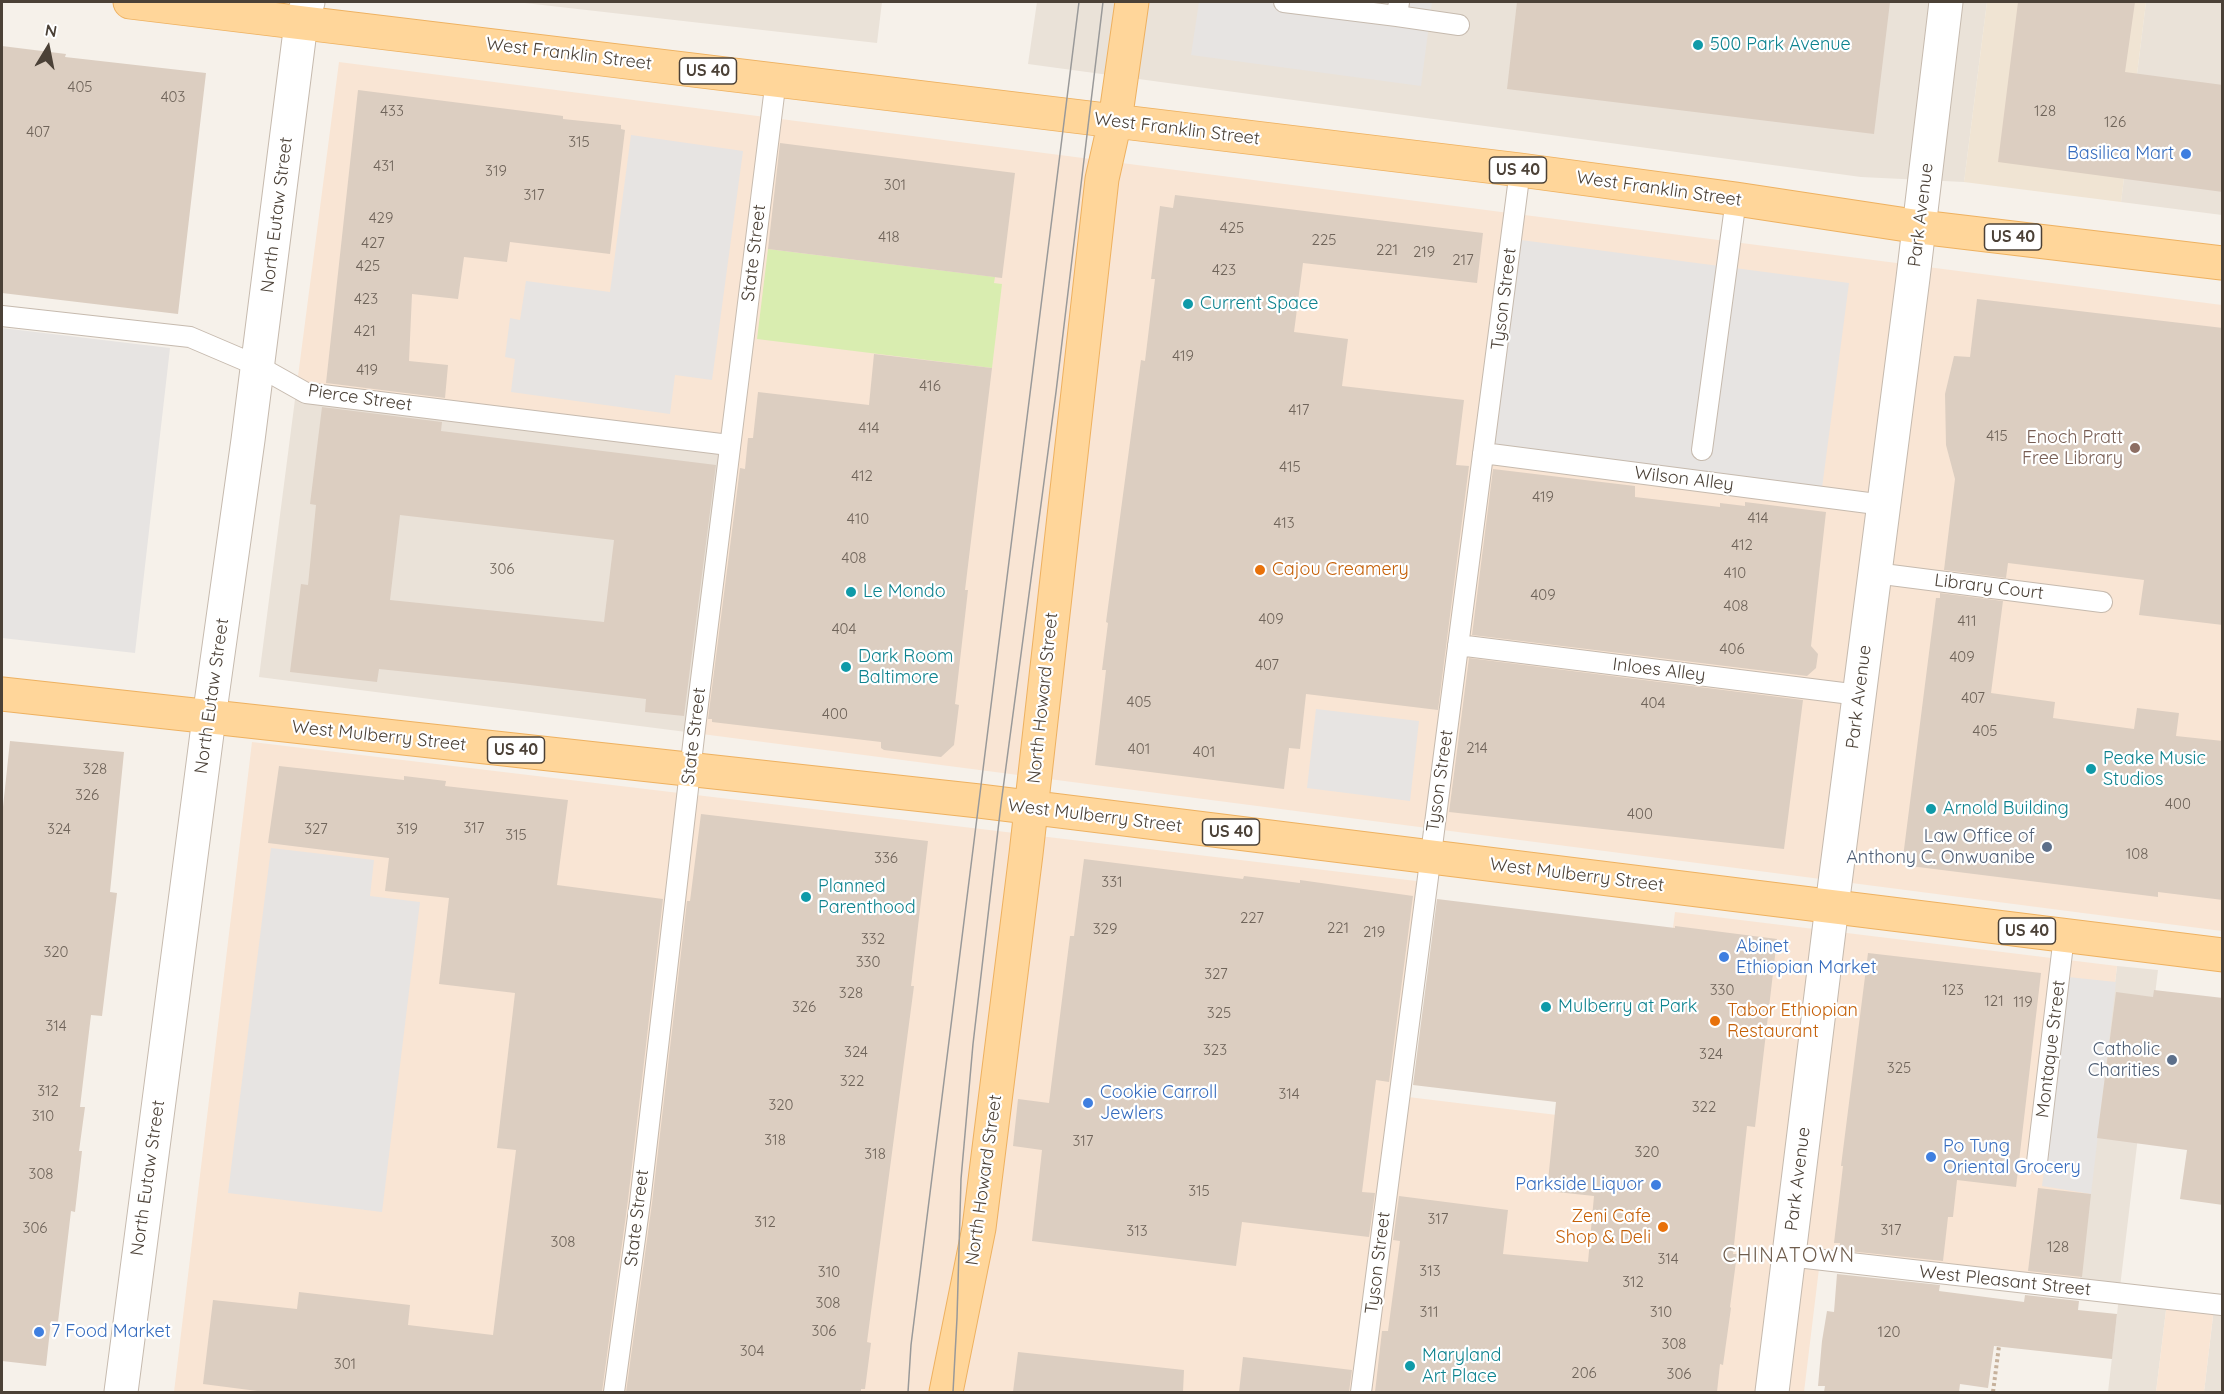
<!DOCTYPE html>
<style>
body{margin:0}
#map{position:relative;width:2224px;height:1394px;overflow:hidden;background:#f6f1ea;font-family:Quicksand,sans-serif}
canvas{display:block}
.frame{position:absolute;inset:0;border:3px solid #4b4137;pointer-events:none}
.north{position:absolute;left:18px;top:18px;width:60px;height:60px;-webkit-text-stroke:4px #fff;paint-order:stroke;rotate:10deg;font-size:16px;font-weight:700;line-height:24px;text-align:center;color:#4b4137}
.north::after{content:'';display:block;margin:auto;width:21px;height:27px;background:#4b4137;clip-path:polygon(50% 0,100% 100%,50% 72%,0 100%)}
</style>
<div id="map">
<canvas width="2224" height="1394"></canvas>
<div class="frame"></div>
<div class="north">N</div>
</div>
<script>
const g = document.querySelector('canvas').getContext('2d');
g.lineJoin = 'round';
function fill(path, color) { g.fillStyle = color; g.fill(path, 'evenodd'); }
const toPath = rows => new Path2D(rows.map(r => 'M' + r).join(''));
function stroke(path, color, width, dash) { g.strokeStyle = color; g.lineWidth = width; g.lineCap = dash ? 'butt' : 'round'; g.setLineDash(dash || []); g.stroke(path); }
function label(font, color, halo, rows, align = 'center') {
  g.font = font + ' Quicksand,sans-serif'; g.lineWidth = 4.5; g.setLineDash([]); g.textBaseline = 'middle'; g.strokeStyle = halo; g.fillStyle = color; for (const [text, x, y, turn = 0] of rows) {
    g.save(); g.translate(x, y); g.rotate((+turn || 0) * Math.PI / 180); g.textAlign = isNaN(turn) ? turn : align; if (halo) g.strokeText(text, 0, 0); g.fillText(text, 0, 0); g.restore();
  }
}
const residential = toPath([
 [516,2,882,2,877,43],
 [1037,2,1987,2,1964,182,1861,177,1028,64],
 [2146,2,2222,2,2222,215,2121,202],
 [297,384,732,440,694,733,259,677],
 [2117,966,2158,970,2120,1287,2168,1294,2156,1392,2108,1392,2120,1288,2079,1283],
 [2215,1299,2222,1300,2222,1392,2204,1392]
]);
const commercial = toPath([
 [339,62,2222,305,2222,931,694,733,731,440,297,384],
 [252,742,1433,883,1408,1097,1648,1126,1675,912,2117,966,2079,1283,1821,1252,1804,1392,174,1392],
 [2168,1294,2215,1299,2204,1392,2156,1392]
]);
const education = toPath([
 [1987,2,2146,2,2121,202,1964,182]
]);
const green = toPath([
 [768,249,995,277,994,283,1002,284,992,368,757,339]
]);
const parking = toPath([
 [1199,2,1432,2,1421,86,1191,55],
 [631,135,743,151,712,380,675,375,670,414,511,392,515,359,505,357,510,318,520,320,526,281,610,292],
 [1521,240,1849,283,1822,488,1494,445],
 [2,328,170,348,135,653,2,638],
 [1316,709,1419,721,1410,801,1307,788],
 [271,848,374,860,370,896,420,902,382,1212,228,1193],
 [2068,977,2116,982,2091,1194,2042,1186]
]);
const building = toPath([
 [1517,2,1890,2,1874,134,1507,89],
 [2018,2,2135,2,2125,72,2223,85,2223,192,1998,162],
 [2,46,66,54,65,57,206,73,178,314,2,293],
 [358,90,563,116,563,119,621,125,621,129,625,130,610,254,510,242,507,262,464,257,458,299,412,294,409,361,448,365,445,398,326,383],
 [780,143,1015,173,1002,278,768,249],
 [1175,195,1483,233,1477,283,1303,263,1294,332,1348,339,1342,386,1464,400,1456,465,1469,466,1438,710,1306,694,1300,749,1289,748,1284,789,1095,765,1106,670,1102,670,1108,623,1106,622,1141,360,1145,361,1155,279,1151,279,1160,206,1173,208],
 [1977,299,2223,328,2223,625,2139,615,2144,580,2008,563,2006,578,1944,570,1955,479,1946,445,1945,394,1954,356,1970,357],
 [874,354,992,368,965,590,968,590,955,704,959,705,954,745,941,757,884,750,881,748,881,742,712,722,712,719,708,719,740,468,745,469,748,438,753,438,758,392,869,405],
 [322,407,442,422,441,431,716,465,684,716,645,712,646,699,513,683,379,669,377,682,290,672,301,584,308,585,316,505,310,504],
 [400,515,614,540,604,622,390,600],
 [1493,469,1635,486,1635,497,1720,507,1720,503,1745,506,1745,502,1826,512,1811,646,1818,654,1816,668,1807,676,1472,635],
 [1940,593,2003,601,1991,693,2055,702,2053,718,2134,729,2137,708,2179,713,2176,736,2223,741,2223,900,2158,892,2158,897,1902,865,1936,598,1940,598],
 [1469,658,1803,700,1784,849,1449,812],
 [10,741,124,752,110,892,117,893,102,1016,91,1015,80,1107,85,1107,79,1151,82,1151,75,1212,71,1211,58,1322,51,1321,46,1366,2,1361,2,807,3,807],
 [279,766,404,780,404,776,446,781,445,786,568,800,557,885,663,899,628,1200,602,1392,265,1392,203,1384,213,1300,297,1309,299,1292,410,1305,408,1325,493,1335,516,1150,497,1148,515,993,439,984,449,898,385,891,389,858,268,843],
 [701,814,928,841,911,986,914,986,867,1342,871,1343,865,1389,861,1389,861,1392,626,1392,652,1203,687,901,690,901],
 [1084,859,1243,879,1244,876,1300,883,1300,880,1413,896,1389,1082,1376,1080,1362,1192,1375,1193,1369,1237,1242,1222,1236,1266,1032,1241,1042,1150,1013,1146,1018,1099,1049,1103,1070,936,1074,936],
 [1437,899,1675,928,1675,926,1777,939,1755,1127,1747,1126,1733,1254,1737,1254,1730,1307,1731,1308,1723,1365,1720,1364,1717,1392,1375,1392,1382,1331,1388,1331,1400,1241,1393,1240,1399,1196,1508,1210,1503,1254,1588,1262,1594,1196,1547,1191,1556,1102,1413,1085],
 [1868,953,2041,973,2016,1187,1957,1180,1953,1217,1948,1217,1943,1261,1839,1250,1840,1243,1834,1243,1843,1166,1841,1166],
 [2154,990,2223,998,2223,1205,2180,1199,2187,1150,2097,1138,2116,992,2153,997],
 [2038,1188,2091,1194,2082,1277,2028,1271],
 [1837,1274,1940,1285,1939,1291,2024,1302,2025,1295,2079,1301,2078,1310,2117,1314,2112,1359,1994,1346,1988,1388,1960,1384,1959,1392,1824,1392,1825,1386,1818,1386,1822,1341,1827,1311,1834,1312],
 [1018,1352,1184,1370,1183,1392,1013,1392],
 [1243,1357,1352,1370,1349,1392,1239,1392]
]);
const path = toPath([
 [1993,1392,1999,1346]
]);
const service = toPath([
 [1284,2,1397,16,1399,2],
 [1397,16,1459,25],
 [2,316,190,337,258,366,306,393,729,445],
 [1702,450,1736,199],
 [1483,453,1884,505],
 [1875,573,2102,602],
 [1458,645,1859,695],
 [2037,1162,2064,936],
 [1788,1256,2222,1305],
 [614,1392,640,1202,695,728,776,79],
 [1361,1392,1520,170]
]);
const tertiary = toPath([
 [121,1392,209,718,248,440,301,23,308,2],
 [1772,1392,1832,906,1913,278,1946,2]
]);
const primary = toPath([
 [130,2,1520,170,1736,199,1920,227,2222,263],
 [2,694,979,801,2222,955],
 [946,1392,979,1228,1026,854,1102,179,1115,121,1132,2]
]);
const tram = toPath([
 [908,1392,911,1345,1079,2],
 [953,1392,957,1318,961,1179,973,1044,1001,804,1056,392,1103,2]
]);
const markers = [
 [1698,45,6,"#0f9aa8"],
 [2186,154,6,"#3f7fe0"],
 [1188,304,6,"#0f9aa8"],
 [2135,448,6,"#8d6e63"],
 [1260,570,6,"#e8710a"],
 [851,592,6,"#0f9aa8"],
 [846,667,6,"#0f9aa8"],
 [2091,769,6,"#0f9aa8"],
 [1931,809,6,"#0f9aa8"],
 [2047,847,6,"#5c6f8a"],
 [806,897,6,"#0f9aa8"],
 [1724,957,6,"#3f7fe0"],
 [1546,1007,6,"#0f9aa8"],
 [1715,1021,6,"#e8710a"],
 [2172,1060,6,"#5c6f8a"],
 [1088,1103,6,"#3f7fe0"],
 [1931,1157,6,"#3f7fe0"],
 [1656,1185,6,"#3f7fe0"],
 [1663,1227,6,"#e8710a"],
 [39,1332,6,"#3f7fe0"],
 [1410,1366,6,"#0f9aa8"]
];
const numberNames = [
 ["405",80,87],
 ["403",173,97],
 ["433",392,111],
 ["128",2045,111],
 ["126",2115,122],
 ["407",38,132],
 ["315",579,142],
 ["431",384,166],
 ["319",496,171],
 ["301",895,185],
 ["317",534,195],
 ["429",381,218],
 ["425",1232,228],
 ["418",889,237],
 ["225",1324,240],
 ["427",373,243],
 ["221",1387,250],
 ["219",1424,252],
 ["217",1463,260],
 ["425",368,266],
 ["423",1224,270],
 ["423",366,299],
 ["421",365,331],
 ["419",1183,356],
 ["419",367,370],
 ["416",930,386],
 ["417",1299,410],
 ["414",869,428],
 ["415",1997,436],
 ["415",1290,467],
 ["412",862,476],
 ["419",1543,497],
 ["414",1758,518],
 ["410",858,519],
 ["413",1284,523],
 ["412",1742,545],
 ["408",854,558],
 ["306",502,569],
 ["410",1735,573],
 ["409",1543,595],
 ["408",1736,606],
 ["409",1271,619],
 ["411",1967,621],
 ["404",844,629],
 ["406",1732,649],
 ["409",1962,657],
 ["407",1267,665],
 ["407",1973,698],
 ["405",1139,702],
 ["404",1653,703],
 ["400",835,714],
 ["405",1985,731],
 ["214",1477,748],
 ["401",1139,749],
 ["401",1204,752],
 ["328",95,769],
 ["326",87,795],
 ["400",2178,804],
 ["400",1640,814],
 ["317",474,828],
 ["324",59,829],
 ["327",316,829],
 ["319",407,829],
 ["315",516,835],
 ["108",2137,854],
 ["336",886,858],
 ["331",1112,882],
 ["227",1252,918],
 ["221",1338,928],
 ["329",1105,929],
 ["219",1374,932],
 ["332",873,939],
 ["320",56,952],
 ["330",868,962],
 ["327",1216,974],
 ["330",1722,990],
 ["123",1953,990],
 ["328",851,993],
 ["121",1994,1001],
 ["119",2023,1002],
 ["326",804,1007],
 ["325",1219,1013],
 ["314",56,1026],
 ["323",1215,1050],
 ["324",856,1052],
 ["324",1711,1054],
 ["325",1899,1068],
 ["322",852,1081],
 ["312",48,1091],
 ["314",1289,1094],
 ["320",781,1105],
 ["322",1704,1107],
 ["310",43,1116],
 ["318",775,1140],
 ["317",1083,1141],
 ["320",1647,1152],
 ["318",875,1154],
 ["308",41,1174],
 ["315",1199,1191],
 ["317",1438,1219],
 ["312",765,1222],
 ["306",35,1228],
 ["317",1891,1230],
 ["313",1137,1231],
 ["308",563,1242],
 ["128",2058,1247],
 ["314",1668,1259],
 ["313",1430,1271],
 ["310",829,1272],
 ["312",1633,1282],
 ["308",828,1303],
 ["311",1429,1312],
 ["310",1661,1312],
 ["306",824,1331],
 ["120",1889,1332],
 ["308",1674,1344],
 ["304",752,1351],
 ["301",345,1364],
 ["206",1584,1373],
 ["306",1679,1374]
];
const shields = [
 [708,71,57],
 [1518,170,57],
 [2013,237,57],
 [516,750,57],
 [1231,832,57],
 [2027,931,57]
];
const shieldNames = [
 ["US 40",708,71],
 ["US 40",1518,170],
 ["US 40",2013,237],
 ["US 40",516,750],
 ["US 40",1231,832],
 ["US 40",2027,931]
];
const cultureNames = [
 ["500 Park Avenue",1710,45],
 ["Current Space",1200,304],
 ["Le Mondo",863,592],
 ["Dark Room",858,657],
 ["Baltimore",858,678],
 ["Peake Music",2103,759],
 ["Studios",2103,780],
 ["Arnold Building",1943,809],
 ["Planned",818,887],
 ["Parenthood",818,908],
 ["Mulberry at Park",1558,1007],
 ["Maryland",1422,1356],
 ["Art Place",1422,1377]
];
const streetNames = [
 ["West Franklin Street",569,54,7],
 ["West Franklin Street",1177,129,7],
 ["West Franklin Street",1659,189,8],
 ["North Eutaw Street",277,215,-83],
 ["Park Avenue",1921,215,-83],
 ["State Street",754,253,-83],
 ["Tyson Street",1504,299,-83],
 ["Pierce Street",360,398,8],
 ["Wilson Alley",1684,479,7],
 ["Library Court",1989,587,7],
 ["Inloes Alley",1659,670,7],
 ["North Eutaw Street",212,696,-82],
 ["Park Avenue",1859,697,-83],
 ["North Howard Street",1043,698,-84],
 ["West Mulberry Street",379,736,6],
 ["State Street",694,736,-83],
 ["Tyson Street",1440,781,-82],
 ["West Mulberry Street",1095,816,7],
 ["West Mulberry Street",1577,875,7],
 ["Montaque Street",2051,1049,-83],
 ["North Eutaw Street",148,1178,-82],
 ["Park Avenue",1798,1179,-83],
 ["North Howard Street",984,1180,-82],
 ["State Street",637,1218,-83],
 ["Tyson Street",1378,1263,-83],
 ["West Pleasant Street",2005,1281,6]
];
const shopNames = [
 ["Basilica Mart",2174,154,"right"],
 ["Abinet",1736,947],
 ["Ethiopian Market",1736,968],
 ["Cookie Carroll",1100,1093],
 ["Jewlers",1100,1114],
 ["Po Tung",1943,1147],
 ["Oriental Grocery",1943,1168],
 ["Parkside Liquor",1644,1185,"right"],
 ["7 Food Market",51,1332]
];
const educationNames = [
 ["Enoch Pratt",2123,438],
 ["Free Library",2123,459]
];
const foodNames = [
 ["Cajou Creamery",1272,570],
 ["Tabor Ethiopian",1727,1011],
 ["Restaurant",1727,1032],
 ["Zeni Cafe",1651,1217,"right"],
 ["Shop & Deli",1651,1238,"right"]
];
const serviceNames = [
 ["Law Office of",2035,837],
 ["Anthony C. Onwuanibe",2035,858],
 ["Catholic",2160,1050],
 ["Charities",2160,1071]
];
const neighbourhoodNames = [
 ["CHINATOWN",1789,1256]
];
fill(residential, '#eae2d8');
fill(commercial, '#f9e5d4');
fill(education, '#f0e4d3');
fill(green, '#d9edb0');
fill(parking, '#e7e4e2');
fill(building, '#dccec1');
stroke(service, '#c6baae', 22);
stroke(tertiary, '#c6baae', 35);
stroke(primary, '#eeb160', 35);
stroke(path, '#c6b19b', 4, [3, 3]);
stroke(service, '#fff', 20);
stroke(tertiary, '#fff', 33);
stroke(primary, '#ffd69a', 33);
stroke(tram, '#999', 1.5);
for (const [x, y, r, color] of markers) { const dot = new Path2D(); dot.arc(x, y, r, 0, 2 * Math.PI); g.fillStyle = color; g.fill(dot); stroke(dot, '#fff', 2); }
label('15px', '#6f645a', null, numberNames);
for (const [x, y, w] of shields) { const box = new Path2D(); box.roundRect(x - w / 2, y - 13, w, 26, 4.5); g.fillStyle = '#fff'; g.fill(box); stroke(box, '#4b4137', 1.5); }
label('bold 16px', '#4b4137', null, shieldNames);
label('18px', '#0d838f', '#fff', cultureNames, 'left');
label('18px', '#4b4137', '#fff', streetNames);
label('18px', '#366cbe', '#fff', shopNames, 'left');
label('18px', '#785e54', '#fff', educationNames, 'right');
label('18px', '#c56008', '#fff', foodNames, 'left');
label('18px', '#4e5e75', '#fff', serviceNames, 'right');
g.letterSpacing = '1.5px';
label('20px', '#6f5d4d', '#fff', neighbourhoodNames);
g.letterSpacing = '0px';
</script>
